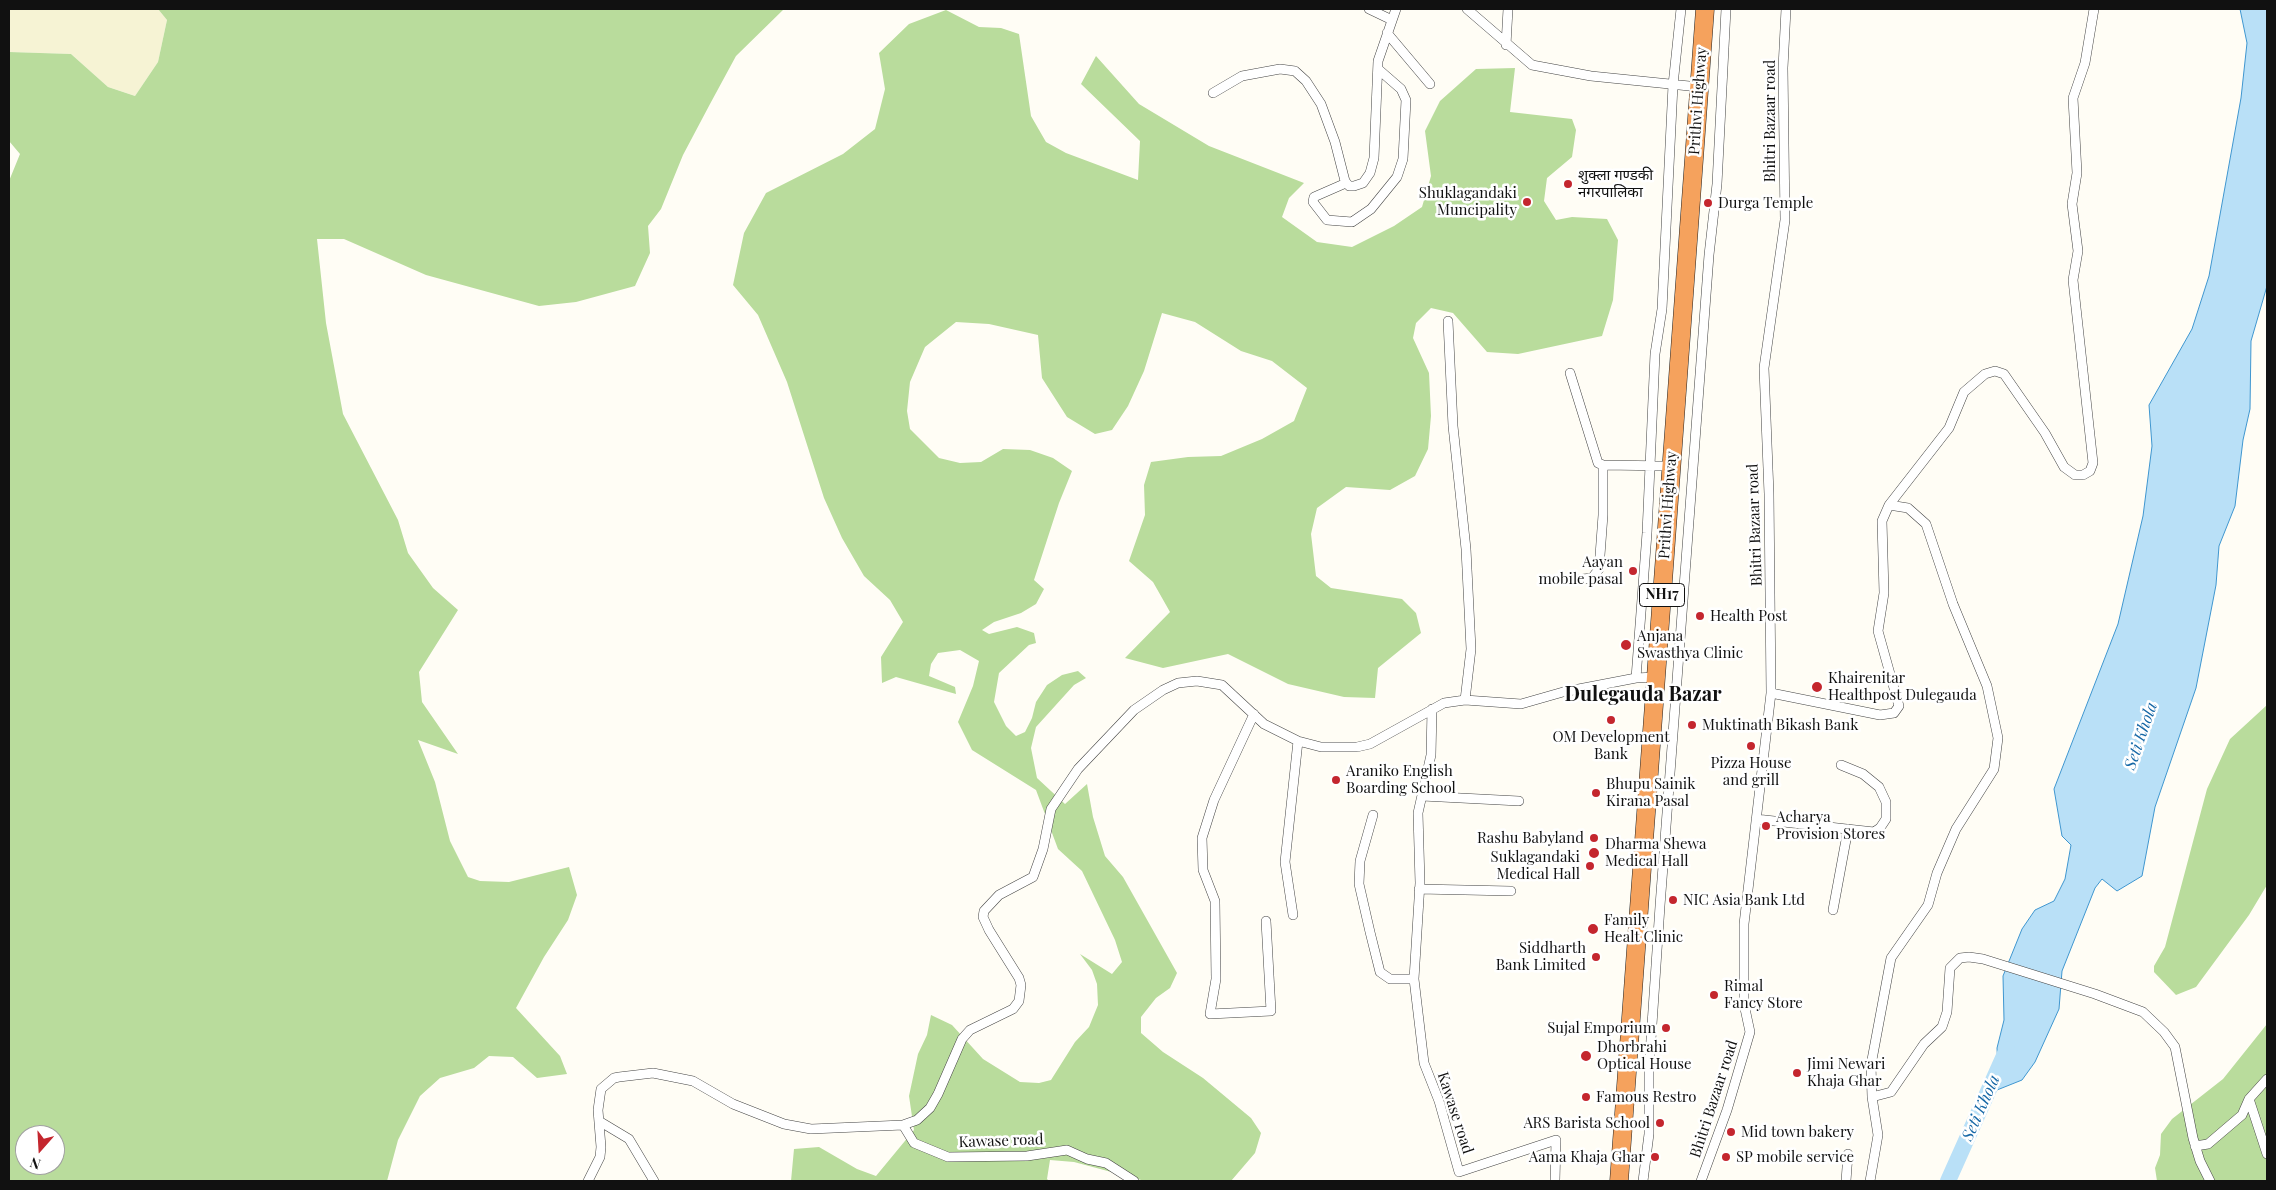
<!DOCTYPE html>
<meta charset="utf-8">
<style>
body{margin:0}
#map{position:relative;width:2276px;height:1190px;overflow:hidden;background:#fffdf5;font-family:"Playfair Display",serif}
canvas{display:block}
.frame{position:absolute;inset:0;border:10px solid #111;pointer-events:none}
.north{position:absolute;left:15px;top:1125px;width:50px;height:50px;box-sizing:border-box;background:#fff;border:1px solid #a0a0a0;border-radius:50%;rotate:199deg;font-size:14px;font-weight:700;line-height:20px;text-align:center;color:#111}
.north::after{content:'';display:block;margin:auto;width:18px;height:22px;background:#c4262e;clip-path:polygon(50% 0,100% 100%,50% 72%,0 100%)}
</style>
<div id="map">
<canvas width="2276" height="1190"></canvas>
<div class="frame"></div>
<div class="north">N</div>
</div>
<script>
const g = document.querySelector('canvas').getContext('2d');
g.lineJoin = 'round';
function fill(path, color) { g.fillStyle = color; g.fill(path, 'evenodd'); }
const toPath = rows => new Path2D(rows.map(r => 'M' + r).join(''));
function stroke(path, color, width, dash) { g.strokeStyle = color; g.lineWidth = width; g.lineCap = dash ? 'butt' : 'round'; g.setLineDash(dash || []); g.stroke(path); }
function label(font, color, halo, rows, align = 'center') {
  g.font = font + ' "Playfair Display","Noto Sans Devanagari",serif'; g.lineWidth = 5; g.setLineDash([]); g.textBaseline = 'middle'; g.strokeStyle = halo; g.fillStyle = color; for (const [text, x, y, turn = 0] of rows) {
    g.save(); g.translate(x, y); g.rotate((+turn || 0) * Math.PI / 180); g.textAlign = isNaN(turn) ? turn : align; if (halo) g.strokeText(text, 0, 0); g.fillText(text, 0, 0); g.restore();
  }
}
const farmland = toPath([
 [9,9,158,9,167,20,158,62,135,96,108,87,71,54,9,52]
]);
const forest = toPath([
 [158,9,784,9,736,56,710,104,683,155,661,209,648,226,650,253,635,286,576,302,539,306,426,275,344,239,317,239,326,323,343,414,398,520,408,553,433,588,458,610,419,672,422,702,458,754,418,740,435,782,450,841,468,877,480,881,509,882,569,867,577,895,568,920,544,957,516,1008,560,1056,567,1074,537,1078,513,1057,489,1056,474,1068,440,1078,420,1096,398,1140,387,1181,9,1181,9,181,20,154,9,141,9,52,71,54,108,87,135,96,158,62,167,20],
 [25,1135,55,1135,55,1165,25,1165],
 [946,10,979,27,1001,28,1019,34,1031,116,1046,142,1066,153,1138,180,1140,141,1081,84,1096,56,1139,104,1209,146,1304,183,1289,198,1282,217,1317,242,1352,247,1394,226,1422,207,1431,176,1425,131,1440,101,1476,69,1515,68,1510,112,1572,119,1576,130,1572,157,1547,178,1544,201,1556,220,1572,217,1607,219,1618,240,1613,300,1602,336,1518,354,1487,352,1453,313,1431,308,1416,323,1413,338,1429,373,1431,416,1428,449,1415,476,1390,490,1346,487,1317,508,1311,534,1316,576,1331,588,1402,599,1416,613,1421,633,1378,668,1375,698,1344,697,1288,684,1228,654,1163,668,1125,658,1170,612,1153,582,1129,561,1145,515,1144,485,1151,462,1188,457,1221,456,1262,439,1294,421,1307,388,1272,361,1241,351,1195,322,1162,313,1144,371,1128,406,1112,430,1095,434,1067,417,1042,378,1038,335,989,324,956,322,925,347,910,382,907,411,910,429,939,458,960,463,981,462,1003,449,1030,450,1053,458,1072,471,1059,503,1034,580,1044,589,1036,604,1021,613,994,622,982,630,989,634,1017,627,1034,633,1036,643,1029,645,999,673,994,702,1006,726,1016,736,1025,732,1032,718,1036,702,1047,685,1062,675,1078,671,1086,678,1074,685,1036,727,1031,748,1037,778,1065,804,1087,784,1093,817,1105,856,1123,877,1177,973,1170,988,1156,998,1141,1017,1141,1033,1163,1052,1203,1078,1251,1118,1261,1133,1255,1153,1231,1181,1145,1181,1074,1162,1050,1160,1047,1179,1049,1181,791,1181,794,1149,819,1147,857,1169,876,1176,914,1130,909,1096,918,1054,927,1035,931,1015,952,1025,983,1059,1020,1082,1039,1083,1051,1080,1075,1042,1089,1027,1098,1005,1097,984,1092,970,1080,954,1112,974,1122,962,1115,940,1082,871,1058,849,1036,790,972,750,958,722,973,686,979,661,960,650,938,653,931,664,929,676,955,687,956,694,896,677,882,683,881,657,903,622,890,600,864,576,842,538,824,498,787,382,758,315,733,285,744,233,766,193,843,154,875,129,885,89,879,53,909,24],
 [2267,705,2267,885,2249,915,2196,987,2176,995,2154,972,2154,966,2165,947,2207,789,2230,739],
 [2267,1024,2267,1181,2157,1181,2155,1168,2160,1155,2161,1134,2172,1119,2223,1079]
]);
const water = toPath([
 [2240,9,2267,9,2267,286,2251,341,2250,409,2243,440,2235,506,2219,546,2216,585,2196,688,2155,807,2142,876,2117,891,2102,879,2095,888,2062,971,2059,1009,2035,1062,2022,1080,1987,1094,1998,1070,1997,1048,2004,1020,2003,976,2022,929,2035,910,2054,901,2065,879,2071,845,2062,836,2054,789,2118,624,2143,516,2152,446,2149,405,2192,329,2209,276,2241,98,2247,43,2240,9]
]);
const river = toPath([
 [1948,1181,2007,1049]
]);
const street = toPath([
 [1369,9,1392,20],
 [1467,9,1532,65,1591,76,1699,87],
 [2094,9,2085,63,2073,98,2077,173,2072,204,2078,251,2073,280,2093,463,2090,471,2083,475,2075,475,2064,467,2045,433,2004,374,1995,371,1985,374,1964,392,1949,428,1889,505,1908,508,1926,524,1953,604,1987,686,1998,738,1994,769,1956,829,1937,873,1928,905,1891,958,1871,1065,1872,1097,1891,1092,1924,1044,1942,1027,1947,1012,1950,968,1960,958,1969,957,1983,959,2095,994,2143,1012,2164,1032,2175,1047,2193,1138,2200,1161,2210,1181],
 [1387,33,1430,84],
 [1506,45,1508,9],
 [1213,93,1242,76,1280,69,1295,71,1306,81,1321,104,1335,142,1345,181,1349,186,1354,186,1363,183,1370,173,1374,158,1378,61,1396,9],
 [1346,183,1314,197,1313,202,1327,220,1352,222,1371,209,1397,177,1403,159,1406,100,1401,89,1378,69],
 [1448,321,1453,426,1466,549,1471,649,1465,700],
 [1570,373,1598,463,1603,465,1671,466],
 [1573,580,1592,578,1599,569,1603,515,1603,465],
 [1636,678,1647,533,1655,354,1662,309,1673,85,1681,9],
 [1771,693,1880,715,1894,713,1899,706,1878,631,1884,593,1882,521,1889,505],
 [1432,709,1431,755,1418,813,1420,883,1414,979,1424,1063,1439,1101,1459,1172,1556,1140,1555,1181],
 [1254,714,1214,800,1202,838,1203,870,1215,901,1216,979,1210,1014,1271,1011,1266,921],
 [1422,796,1519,801],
 [1373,815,1360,861,1359,884,1370,932,1380,972,1390,979,1414,979],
 [1756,819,1874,832,1880,828,1886,819,1886,802,1879,787,1863,774,1841,765],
 [1419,889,1511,891],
 [1833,910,1848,829],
 [1293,915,1285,862,1298,741],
 [2249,1099,2267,1154],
 [599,1121,629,1139,654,1181],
 [903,1125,914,1143,948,1157,1027,1156,1067,1150,1087,1159,1106,1163,1134,1181],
 [2195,1146,2208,1144,2242,1115,2249,1099,2267,1079],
 [588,1181,600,1157,601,1147,598,1110,601,1089,614,1078,619,1077,653,1073,693,1081,733,1104,784,1124,811,1129,903,1125,917,1120,930,1108,938,1094,962,1039,970,1030,1013,1009,1019,1001,1021,985,1019,978,989,930,983,917,984,911,999,895,1033,877,1043,849,1051,809,1078,769,1134,710,1163,690,1178,683,1197,681,1222,685,1264,724,1298,741,1321,747,1357,747,1370,744,1444,703,1465,700,1521,704,1563,692,1636,678,1655,677],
 [1643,1181,1649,1134,1649,1069,1660,906,1709,255,1717,184,1726,9],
 [1701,1181,1727,1110,1750,1032,1744,1004,1744,924,1771,693,1769,494,1764,368,1785,220,1783,68,1786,9],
 [1846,1181,1848,1154],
 [1870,1181,1878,1135,1872,1097]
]);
const highway = toPath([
 [1619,1181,1705,9]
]);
const markers = [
 [1568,184,5,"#c4262e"],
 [1527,202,5,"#c4262e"],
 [1708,203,5,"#c4262e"],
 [1633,571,5,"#c4262e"],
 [1700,616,5,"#c4262e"],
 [1626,645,6,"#c4262e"],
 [1817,687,6,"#c4262e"],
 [1611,720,5,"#c4262e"],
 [1692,725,5,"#c4262e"],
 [1751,746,5,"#c4262e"],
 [1336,780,5,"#c4262e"],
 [1596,793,5,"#c4262e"],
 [1766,826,5,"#c4262e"],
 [1594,838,5,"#c4262e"],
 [1594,853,6,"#c4262e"],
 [1590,866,5,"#c4262e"],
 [1673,900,5,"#c4262e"],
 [1593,929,6,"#c4262e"],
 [1596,957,5,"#c4262e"],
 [1714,995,5,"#c4262e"],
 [1666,1028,5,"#c4262e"],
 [1586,1056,6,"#c4262e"],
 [1797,1073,5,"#c4262e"],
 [1586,1097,5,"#c4262e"],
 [1660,1123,5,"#c4262e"],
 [1731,1132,5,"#c4262e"],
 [1655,1157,5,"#c4262e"],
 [1726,1157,5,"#c4262e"]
];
const shields = [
 [1662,595,45]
];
const shieldNames = [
 ["NH17",1662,595]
];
const streetNames = [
 ["Prithvi Highway",1698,101,-86],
 ["Bhitri Bazaar road",1770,121,-90],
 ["Prithvi Highway",1668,505,-86],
 ["Bhitri Bazaar road",1755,525,-92],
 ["Bhitri Bazaar road",1714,1099,-72],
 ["Kawase road",1455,1113,72],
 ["Kawase road",1001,1141,-2]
];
const poiNames = [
 ["शुक्ला गण्डकी",1578,175],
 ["नगरपालिका",1578,192],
 ["Shuklagandaki",1517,193,"right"],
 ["Muncipality",1517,210,"right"],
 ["Durga Temple",1718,203],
 ["Aayan",1623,562,"right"],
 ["mobile pasal",1623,579,"right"],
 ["Health Post",1710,616],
 ["Anjana",1637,636],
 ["Swasthya Clinic",1637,653],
 ["Khairenitar",1828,678],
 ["Healthpost Dulegauda",1828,695],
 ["Muktinath Bikash Bank",1702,725],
 ["OM Development",1611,737,"center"],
 ["Bank",1611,754,"center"],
 ["Pizza House",1751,763,"center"],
 ["and grill",1751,780,"center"],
 ["Araniko English",1346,771],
 ["Boarding School",1346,788],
 ["Bhupu Sainik",1606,784],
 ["Kirana Pasal",1606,801],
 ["Acharya",1776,817],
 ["Provision Stores",1776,834],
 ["Rashu Babyland",1584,838,"right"],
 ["Dharma Shewa",1605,844],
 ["Medical Hall",1605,861],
 ["Suklagandaki",1580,857,"right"],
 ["Medical Hall",1580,874,"right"],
 ["NIC Asia Bank Ltd",1683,900],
 ["Family",1604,920],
 ["Healt Clinic",1604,937],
 ["Siddharth",1586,948,"right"],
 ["Bank Limited",1586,965,"right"],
 ["Rimal",1724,986],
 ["Fancy Store",1724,1003],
 ["Sujal Emporium",1656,1028,"right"],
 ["Dhorbrahi",1597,1047],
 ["Optical House",1597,1064],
 ["Jimi Newari",1807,1064],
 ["Khaja Ghar",1807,1081],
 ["Famous Restro",1596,1097],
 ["ARS Barista School",1650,1123,"right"],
 ["Mid town bakery",1741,1132],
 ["Aama Khaja Ghar",1645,1157,"right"],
 ["SP mobile service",1736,1157]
];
const waterNames = [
 ["Seti Khola",2141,736,-71],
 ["Seti Khola",1981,1108,-66]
];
const districtNames = [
 ["Dulegauda Bazar",1643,695]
];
fill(farmland, '#f6f3d4');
fill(forest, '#b9dc9c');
fill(water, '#b9e0f7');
stroke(water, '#3f96cf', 1);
stroke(river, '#b9e0f7', 16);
stroke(street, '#444', 10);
stroke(highway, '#222', 19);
stroke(street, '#fff', 9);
stroke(highway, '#f5a25d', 18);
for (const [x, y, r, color] of markers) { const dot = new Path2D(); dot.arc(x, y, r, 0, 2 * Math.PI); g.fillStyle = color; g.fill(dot); stroke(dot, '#fff', 2); }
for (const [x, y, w] of shields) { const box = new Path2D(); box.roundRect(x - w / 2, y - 11.5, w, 23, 4); g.fillStyle = '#fff'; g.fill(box); stroke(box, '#111', 1); }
label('bold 14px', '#111', null, shieldNames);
label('15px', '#111', '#fff', streetNames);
label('15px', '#111', '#fff', poiNames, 'left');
label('italic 16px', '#1768a6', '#fff', waterNames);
label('bold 20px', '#111', '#fff', districtNames);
</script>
